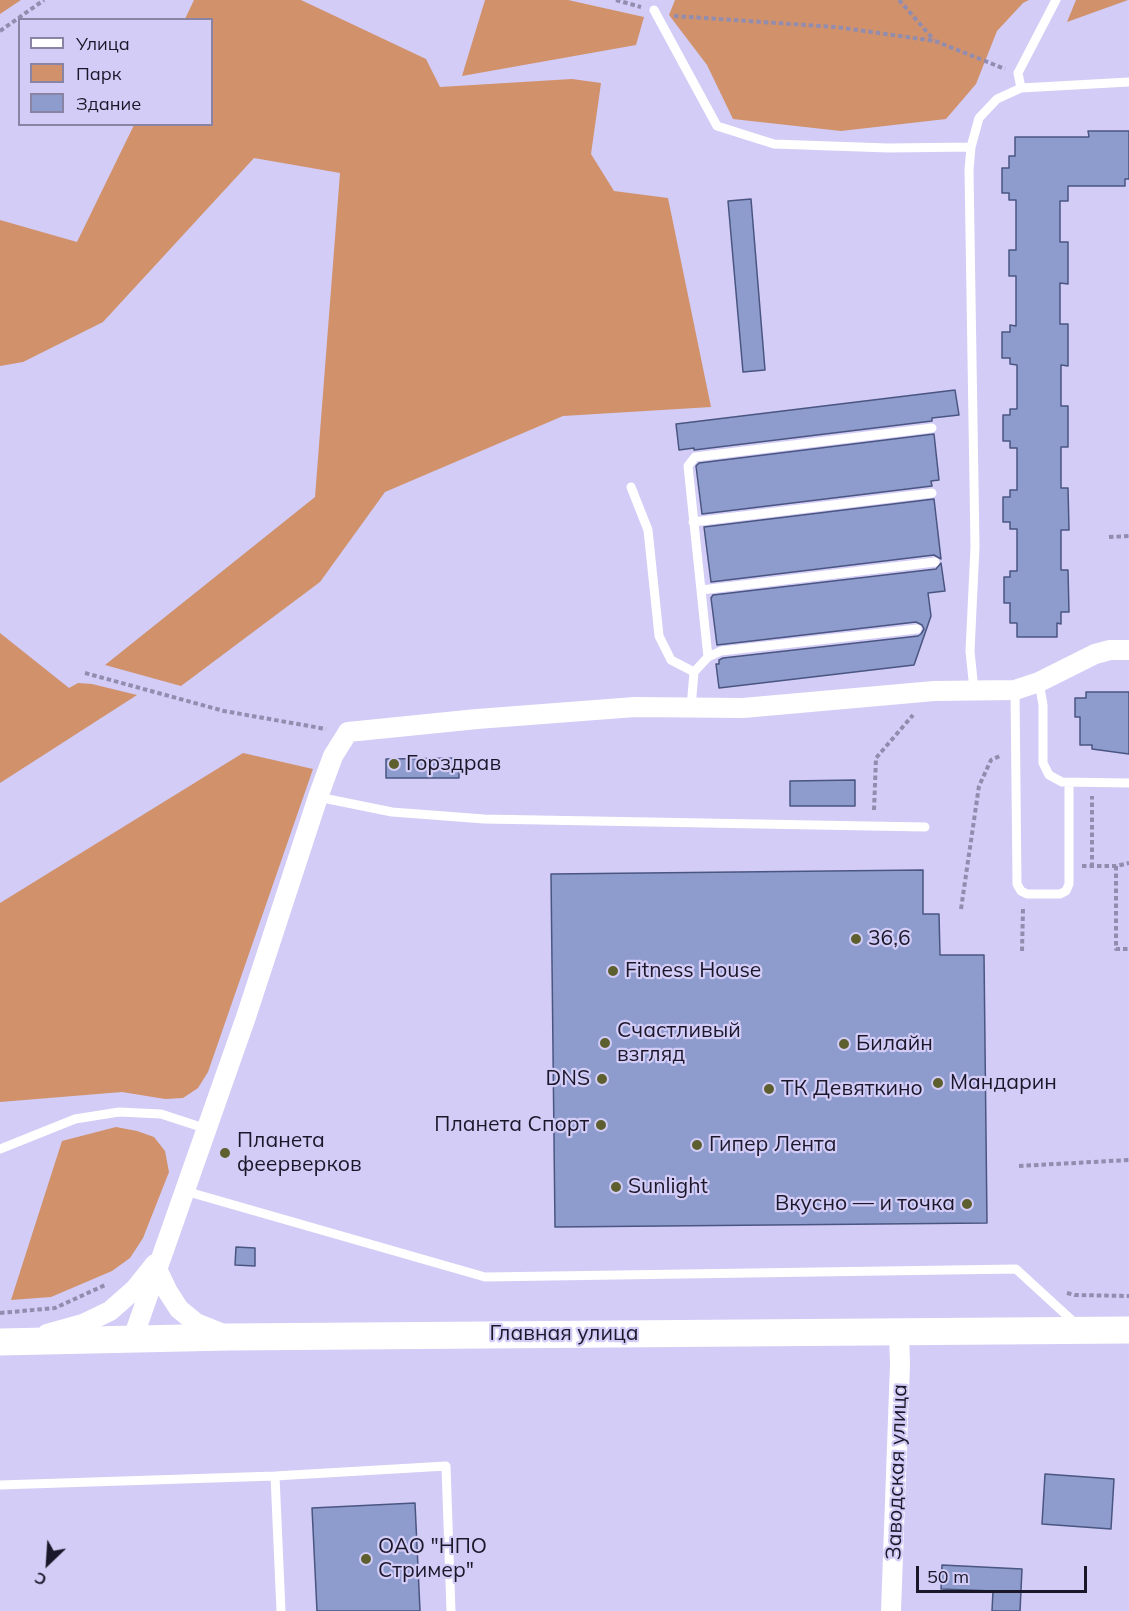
<!DOCTYPE html>
<meta charset="utf-8">
<style>
body{margin:0}
#map{position:relative;width:1129px;height:1611px;overflow:hidden;background:#d2ccf6;font-family:Mulish,sans-serif}
canvas{display:block}
.legend{position:absolute;left:18px;top:18px;width:195px;height:108px;box-sizing:border-box;background:#d2ccf6;border:2px solid #8984a4;margin:0;padding:8px 10px;list-style:none;font-size:18px;color:#1b172a}
.legend li{display:flex;align-items:center;gap:12px;height:30px}
.legend b{width:30px;border:2px solid #8984a4}
.north{position:absolute;left:18px;top:1533px;width:60px;height:60px;-webkit-text-stroke:4px #d2ccf6;paint-order:stroke;rotate:205deg;font-size:16px;font-weight:700;line-height:24px;text-align:center;color:#1b172a}
.north::after{content:'';display:block;margin:auto;width:21px;height:27px;background:#1b172a;clip-path:polygon(50% 0,100% 100%,50% 72%,0 100%)}
.scale{position:absolute;left:916px;top:1566px;width:171px;height:27px;box-sizing:border-box;border:3px solid #1b172a;border-top:0;padding-left:8px;font-size:18px;line-height:21px;white-space:nowrap;color:#1b172a;-webkit-text-stroke:4px #d2ccf6;paint-order:stroke}
</style>
<div id="map">
<canvas width="1129" height="1611"></canvas>
<ul class="legend">
<li><b style="height:8px;background:#fff"></b>Улица</li>
<li><b style="height:16px;background:#d1916b"></b>Парк</li>
<li><b style="height:16px;background:#8e9ccd"></b>Здание</li>
</ul>
<div class="north">С</div>
<div class="scale">50 m</div>
</div>
<script>
const g = document.querySelector('canvas').getContext('2d');
g.lineJoin = 'round';
function fill(path, color) { g.fillStyle = color; g.fill(path, 'evenodd'); }
const toPath = rows => new Path2D(rows.map(r => 'M' + r).join(''));
function stroke(path, color, width, dash) { g.strokeStyle = color; g.lineWidth = width; g.lineCap = dash ? 'butt' : 'round'; g.setLineDash(dash || []); g.stroke(path); }
function label(font, color, halo, rows, align = 'center') {
  g.font = font + ' Mulish,sans-serif'; g.lineWidth = 4.5; g.setLineDash([]); g.textBaseline = 'middle'; g.strokeStyle = halo; g.fillStyle = color; for (const [text, x, y, turn = 0] of rows) {
    g.save(); g.translate(x, y); g.rotate((+turn || 0) * Math.PI / 180); g.textAlign = isNaN(turn) ? turn : align; if (halo) g.strokeText(text, 0, 0); g.fillText(text, 0, 0); g.restore();
  }
}
const green = toPath([
 [0,0,21,0,0,14],
 [194,0,301,0,426,59,440,87,572,79,601,83,591,154,614,191,668,198,711,407,563,416,385,492,320,582,181,686,105,665,315,497,340,173,254,158,103,322,23,362,0,366,0,220,77,242,134,125,212,124,212,20,185,19],
 [485,0,568,0,644,17,636,45,462,76],
 [675,0,1029,0,1023,3,997,31,976,84,946,119,841,131,733,119,707,65,669,15],
 [1076,0,1128,0,1067,22],
 [0,633,69,688,78,683,92,684,137,695,0,783],
 [243,753,313,769,208,1072,198,1088,183,1098,165,1099,122,1092,0,1102,0,903],
 [116,1127,137,1131,154,1137,165,1151,169,1172,143,1238,130,1258,112,1271,51,1297,11,1300,62,1141]
]);
const building = toPath([
 [1088,131,1129,131,1129,179,1125,179,1125,186,1068,186,1068,201,1060,201,1060,242,1068,242,1068,284,1060,283,1060,324,1068,324,1068,366,1061,365,1061,406,1068,406,1068,447,1061,447,1061,488,1068,488,1069,530,1061,530,1061,570,1068,570,1069,612,1061,612,1061,624,1057,623,1057,637,1017,637,1017,623,1010,623,1010,603,1004,603,1004,577,1010,577,1010,571,1017,571,1017,529,1010,529,1010,522,1003,522,1003,497,1010,497,1010,490,1017,490,1017,448,1010,448,1010,441,1003,441,1003,415,1010,415,1010,409,1017,409,1017,365,1010,364,1010,358,1002,358,1002,332,1010,332,1010,325,1016,326,1016,276,1009,276,1009,250,1016,250,1016,200,1009,200,1009,193,1002,193,1002,168,1009,168,1009,156,1015,156,1015,137,1089,137,1088,131],
 [751,199,765,370,743,372,728,201,751,199],
 [955,390,959,415,932,418,932,421,694,450,694,448,679,450,676,424,955,390],
 [934,434,939,480,931,481,932,486,702,514,696,466,699,463,934,434],
 [934,499,941,559,934,555,711,582,704,527,934,499],
 [941,563,945,591,928,593,931,616,914,665,719,688,716,664,719,664,719,660,723,658,918,636,921,634,924,629,922,625,916,622,717,645,711,598,713,595,936,569,941,563],
 [1086,692,1129,692,1129,754,1092,749,1092,745,1080,745,1080,717,1075,717,1075,698,1086,698,1086,692],
 [459,758,459,778,386,778,386,759,459,758],
 [855,780,855,806,790,806,790,781,855,780],
 [923,870,923,914,939,914,940,955,984,955,987,1223,555,1227,551,874,923,870],
 [236,1247,255,1248,255,1266,235,1265,236,1247],
 [1045,1474,1114,1479,1111,1529,1042,1524,1045,1474],
 [415,1503,420,1611,317,1611,312,1508,415,1503],
 [942,1565,1022,1569,1020,1611,992,1611,993,1591,941,1589,942,1565]
]);
const path = toPath([
 [616,0,641,7],
 [899,0,934,40],
 [674,16,836,27,935,41,1005,69],
 [0,31,44,0],
 [1109,537,1129,536],
 [85,673,224,711,326,729],
 [874,810,876,758,913,715],
 [1082,866,1116,866,1129,863],
 [1116,866,1116,949,1129,949],
 [1092,867,1092,796],
 [961,909,979,786,991,760,1002,755],
 [1022,951,1023,909],
 [1019,1166,1129,1160],
 [1067,1293,1075,1295,1129,1296],
 [0,1313,55,1308,105,1285]
]);
const lane = toPath([
 [654,10,717,126,774,144,888,148,971,147],
 [1021,88,1018,73,1056,0],
 [631,487,648,530,659,636,671,660,694,672],
 [693,522,932,493],
 [701,590,935,562],
 [708,657,721,651,917,629],
 [1039,682,1043,705,1043,763,1049,775,1062,782,1129,783],
 [974,690,970,651,975,547,969,170,971,147,979,118,997,99,1021,88,1129,82],
 [1015,690,1017,884,1021,891,1027,894,1060,894,1066,891,1069,884,1069,783],
 [691,708,694,672,708,657,688,466,695,457,932,428],
 [318,797,392,812,484,819,925,827],
 [0,1149,75,1119,119,1112,161,1114,207,1129],
 [185,1191,485,1277,1016,1269,1076,1324],
 [275,1476,281,1611],
 [0,1485,275,1476,446,1466,451,1611]
]);
const street = toPath([
 [158,1271,168,1292,179,1309,196,1323,221,1333],
 [47,1334,83,1324,110,1311,135,1289,155,1264],
 [133,1338,246,1017,318,797,333,756,348,732,477,719,635,707,743,708,934,691,1015,690,1039,682,1095,654,1110,650,1129,650],
 [891,1611,900,1364,899,1333]
]);
const secondary = toPath([
 [0,1342,229,1337,1129,1330]
]);
const markers = [
 [394,764,6,"#5d602e"],
 [856,939,6,"#5d602e"],
 [613,971,6,"#5d602e"],
 [605,1043,6,"#5d602e"],
 [844,1044,6,"#5d602e"],
 [602,1079,6,"#5d602e"],
 [938,1083,6,"#5d602e"],
 [769,1089,6,"#5d602e"],
 [601,1125,6,"#5d602e"],
 [697,1145,6,"#5d602e"],
 [225,1153,6,"#5d602e"],
 [616,1187,6,"#5d602e"],
 [967,1204,6,"#5d602e"],
 [366,1559,6,"#5d602e"]
];
const poiNames = [
 ["Горздрав",406,764],
 ["36,6",868,939],
 ["Fitness House",625,971],
 ["Счастливый",617,1031],
 ["взгляд",617,1055],
 ["Билайн",856,1044],
 ["DNS",590,1079,"right"],
 ["Мандарин",950,1083],
 ["ТК Девяткино",781,1089],
 ["Планета Спорт",589,1125,"right"],
 ["Планета",237,1141],
 ["феерверков",237,1165],
 ["Гипер Лента",709,1145],
 ["Sunlight",628,1187],
 ["Вкусно — и точка",955,1204,"right"],
 ["ОАО \"НПО",378,1547],
 ["Стример\"",378,1571]
];
const streetNames = [
 ["Главная улица",564,1334],
 ["Заводская улица",897,1472,-88]
];
fill(green, '#d1916b');
fill(building, '#8e9ccd');
stroke(building, '#4a5681', 1.5);
stroke(path, '#928daf', 4, [4.5, 3]);
stroke(lane, '#fff', 9);
stroke(street, '#fff', 20);
stroke(secondary, '#fff', 27);
for (const [x, y, r, color] of markers) { const dot = new Path2D(); dot.arc(x, y, r, 0, 2 * Math.PI); g.fillStyle = color; g.fill(dot); stroke(dot, '#d2ccf6', 2); }
label('21px', '#1b172a', '#d2ccf6', poiNames, 'left');
label('21px', '#1b172a', '#d2ccf6', streetNames);
</script>
